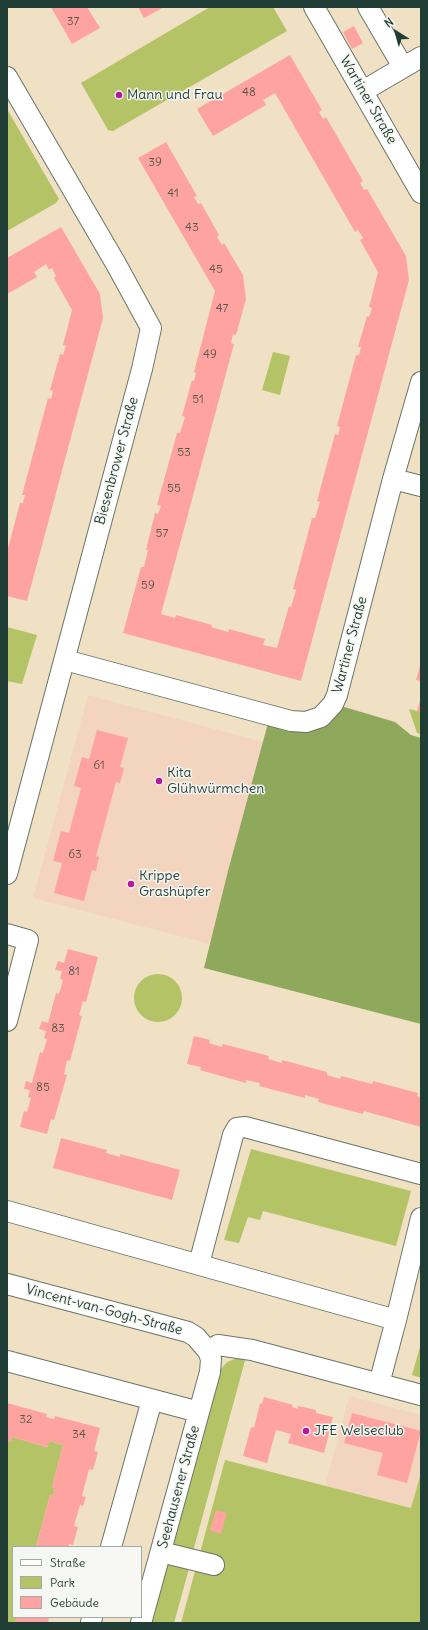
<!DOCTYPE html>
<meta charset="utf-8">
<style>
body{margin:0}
#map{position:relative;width:428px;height:1630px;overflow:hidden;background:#f0e1c5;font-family:Delius,sans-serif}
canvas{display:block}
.frame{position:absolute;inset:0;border:8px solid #1f3d34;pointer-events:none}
.legend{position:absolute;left:12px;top:1546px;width:130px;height:72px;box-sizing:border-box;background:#f6f6f2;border:1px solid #a0aca6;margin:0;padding:5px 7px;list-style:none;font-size:12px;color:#1f3d34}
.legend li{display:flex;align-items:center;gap:8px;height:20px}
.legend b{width:20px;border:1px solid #a0aca6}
.north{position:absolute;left:376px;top:12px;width:40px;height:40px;-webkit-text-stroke:3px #f6f6f2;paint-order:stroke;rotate:323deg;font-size:11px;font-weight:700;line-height:16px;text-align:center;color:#1f3d34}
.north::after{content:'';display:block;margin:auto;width:14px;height:18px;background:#1f3d34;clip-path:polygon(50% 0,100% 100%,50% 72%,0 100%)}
</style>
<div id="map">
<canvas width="428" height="1630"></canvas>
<div class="frame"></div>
<ul class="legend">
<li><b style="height:5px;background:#fff"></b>Straße</li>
<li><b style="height:11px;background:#b3c366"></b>Park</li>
<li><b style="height:11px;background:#ffa3a0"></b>Gebäude</li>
</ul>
<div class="north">N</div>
</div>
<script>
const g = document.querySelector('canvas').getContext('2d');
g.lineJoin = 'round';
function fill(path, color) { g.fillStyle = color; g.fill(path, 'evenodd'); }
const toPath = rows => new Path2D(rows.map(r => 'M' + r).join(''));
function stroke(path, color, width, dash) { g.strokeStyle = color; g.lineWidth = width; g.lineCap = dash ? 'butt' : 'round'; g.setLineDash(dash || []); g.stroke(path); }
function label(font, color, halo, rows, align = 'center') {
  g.font = font + ' Delius,sans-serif'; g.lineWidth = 3; g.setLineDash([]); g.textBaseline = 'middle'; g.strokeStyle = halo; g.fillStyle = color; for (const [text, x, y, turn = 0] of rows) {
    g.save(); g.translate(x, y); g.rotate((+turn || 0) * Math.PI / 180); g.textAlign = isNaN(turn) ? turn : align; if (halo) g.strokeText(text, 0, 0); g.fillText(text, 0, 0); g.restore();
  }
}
const built = toPath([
 [88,695,263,742,210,944,33,898],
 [349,1396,421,1415,421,1473,412,1508,325,1486]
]);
const green = toPath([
 [210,7,273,7,287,31,113,131,108,130,81,83],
 [7,109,59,199,56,203,7,231],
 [273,352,290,356,280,395,262,390],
 [7,627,37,635,22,684,7,681],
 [409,709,421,712,421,734,417,733],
 '134 998a24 24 0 1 1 48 0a24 24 0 1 1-48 0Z',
 [251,1149,411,1191,396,1246,263,1211,260,1220,248,1217,239,1243,224,1240],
 [421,1343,421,1378,412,1375],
 [242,1356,246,1357,192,1555,172,1545,219,1371,227,1362],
 [12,1437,47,1447,49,1441,63,1445,52,1487,55,1488,53,1496,50,1495,36,1547,13,1547,13,1617,17,1617,15,1623,7,1623,7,1441,11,1442],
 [225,1460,411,1508,421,1473,421,1623,181,1623],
 [167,1563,190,1565,174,1623,150,1623]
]);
const forest = toPath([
 [341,706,395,722,411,735,421,738,421,1024,204,968,228,871,268,723]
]);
const building = toPath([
 [51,7,87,7,100,28,72,44],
 [138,7,164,7,144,18],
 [354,26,363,43,352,49,343,32],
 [290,55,322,110,319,112,323,119,326,117,363,181,360,183,364,190,367,189,406,256,409,280,301,681,123,633,141,567,144,567,148,550,146,550,155,513,158,514,161,506,157,505,177,433,180,433,185,417,182,416,192,380,194,381,196,373,194,372,215,291,138,158,166,142,197,196,194,197,198,204,201,203,219,235,217,237,222,245,224,243,243,275,246,299,236,335,233,334,231,343,234,344,161,614,175,618,176,615,212,625,211,627,228,632,229,629,265,639,263,645,277,648,289,606,291,607,296,590,293,589,312,518,315,518,320,502,317,501,335,434,338,435,340,427,337,426,356,355,359,355,361,347,358,347,367,316,369,317,372,308,369,307,378,272,360,240,363,238,358,230,355,232,275,93,263,100,266,105,213,136,197,109],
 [61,227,100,294,103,318,27,601,7,596,7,552,20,503,23,503,25,495,22,495,48,398,51,399,53,391,50,390,60,354,63,355,66,346,63,345,72,310,54,278,56,276,52,268,49,270,46,264,34,272,37,277,7,294,7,258],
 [421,662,421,681,416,680],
 [421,697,421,712,417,711],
 [97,730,128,738,120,767,124,768,120,783,116,782,96,856,99,857,96,871,92,870,84,901,54,893,62,863,53,861,61,831,69,833,81,788,74,786,82,757,89,759],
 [68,949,98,957,86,1002,83,1001,79,1015,82,1016,70,1061,67,1060,64,1074,67,1075,54,1120,51,1119,47,1134,20,1127,24,1111,27,1112,31,1098,28,1097,30,1090,24,1089,26,1081,32,1083,40,1052,43,1053,47,1039,44,1038,46,1031,39,1029,42,1021,48,1023,56,993,59,994,63,980,60,979,62,971,55,970,58,961,64,963],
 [194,1036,210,1040,209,1043,222,1047,223,1044,269,1056,268,1059,282,1063,282,1060,327,1072,327,1075,340,1079,341,1076,372,1084,373,1081,418,1093,417,1096,421,1097,421,1127,364,1111,363,1114,318,1102,319,1099,305,1095,305,1098,259,1086,260,1083,246,1080,246,1083,200,1070,201,1067,187,1064],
 [61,1138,107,1150,106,1153,120,1157,120,1154,180,1170,172,1200,53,1168],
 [264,1397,293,1405,292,1407,298,1409,298,1406,316,1410,316,1413,333,1417,324,1453,288,1443,291,1434,276,1430,267,1463,243,1456,251,1427,254,1428,260,1403,262,1404],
 [7,1403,47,1414,46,1417,54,1419,55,1416,100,1428,94,1451,98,1452,93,1470,89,1469,82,1496,86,1497,83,1506,80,1505,74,1526,78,1527,73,1545,69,1544,68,1547,36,1547,50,1495,53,1496,55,1488,52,1487,63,1445,49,1441,48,1447,12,1437,11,1442,7,1441],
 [352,1413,421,1431,407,1483,377,1475,383,1453,344,1443],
 [216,1510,227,1513,221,1534,210,1530],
 [17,1617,49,1617,48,1623,15,1623]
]);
const minor = toPath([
 [314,7,421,193],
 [368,7,403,67],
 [7,77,116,264,151,328,142,369,7,874],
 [363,91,421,57],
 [393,479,421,486],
 [65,660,291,721,306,722,321,717,333,704,337,695,393,479,421,382],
 [7,934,28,940,7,1021],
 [7,1211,396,1320,379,1384],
 [199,1264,233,1135,237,1128,245,1127,421,1174],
 [7,1284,188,1332,196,1337,208,1351,211,1359,210,1372,141,1623],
 [396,1320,421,1218],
 [208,1351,218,1345,252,1350,421,1395],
 [7,1361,199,1412],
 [111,1547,152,1400],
 [161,1552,214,1565],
 [91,1623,92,1617]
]);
const markers = [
 [119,95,4,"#b5179e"],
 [159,781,4,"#b5179e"],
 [131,884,4,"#b5179e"],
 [306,1431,4,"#b5179e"]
];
const numberNames = [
 ["37",73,22],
 ["48",249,93],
 ["39",155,163],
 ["41",173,194],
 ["43",192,228],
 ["45",216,270],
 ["47",222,309],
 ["49",210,355],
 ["51",198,400],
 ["53",184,453],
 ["55",174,489],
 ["57",162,534],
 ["59",148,586],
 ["61",99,766],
 ["63",75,855],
 ["81",74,972],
 ["83",58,1029],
 ["85",43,1088],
 ["32",26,1420],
 ["34",79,1435]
];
const poiNames = [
 ["Mann und Frau",127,95],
 ["Kita",167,773],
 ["Glühwürmchen",167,789],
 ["Krippe",139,876],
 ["Grashüpfer",139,892],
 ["JFE Welseclub",314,1431]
];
const streetNames = [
 ["Wartiner Straße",368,100,60],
 ["Biesenbrower Straße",117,461,-75],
 ["Wartiner Straße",350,645,-75],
 ["Vincent-van-Gogh-Straße",104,1310,15],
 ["Seehausener Straße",179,1487,-75]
];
fill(built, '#f3d4be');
fill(green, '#b3c366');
fill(forest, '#8ea95b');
fill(building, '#ffa3a0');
stroke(minor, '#687667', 22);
stroke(minor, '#fff', 20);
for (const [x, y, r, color] of markers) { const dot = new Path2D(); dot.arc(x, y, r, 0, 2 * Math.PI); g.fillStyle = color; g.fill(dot); stroke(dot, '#f6f6f2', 1.5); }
label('12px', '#57564f', null, numberNames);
label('14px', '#1f3d34', '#f6f6f2', poiNames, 'left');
label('14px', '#1f3d34', '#f6f6f2', streetNames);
</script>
